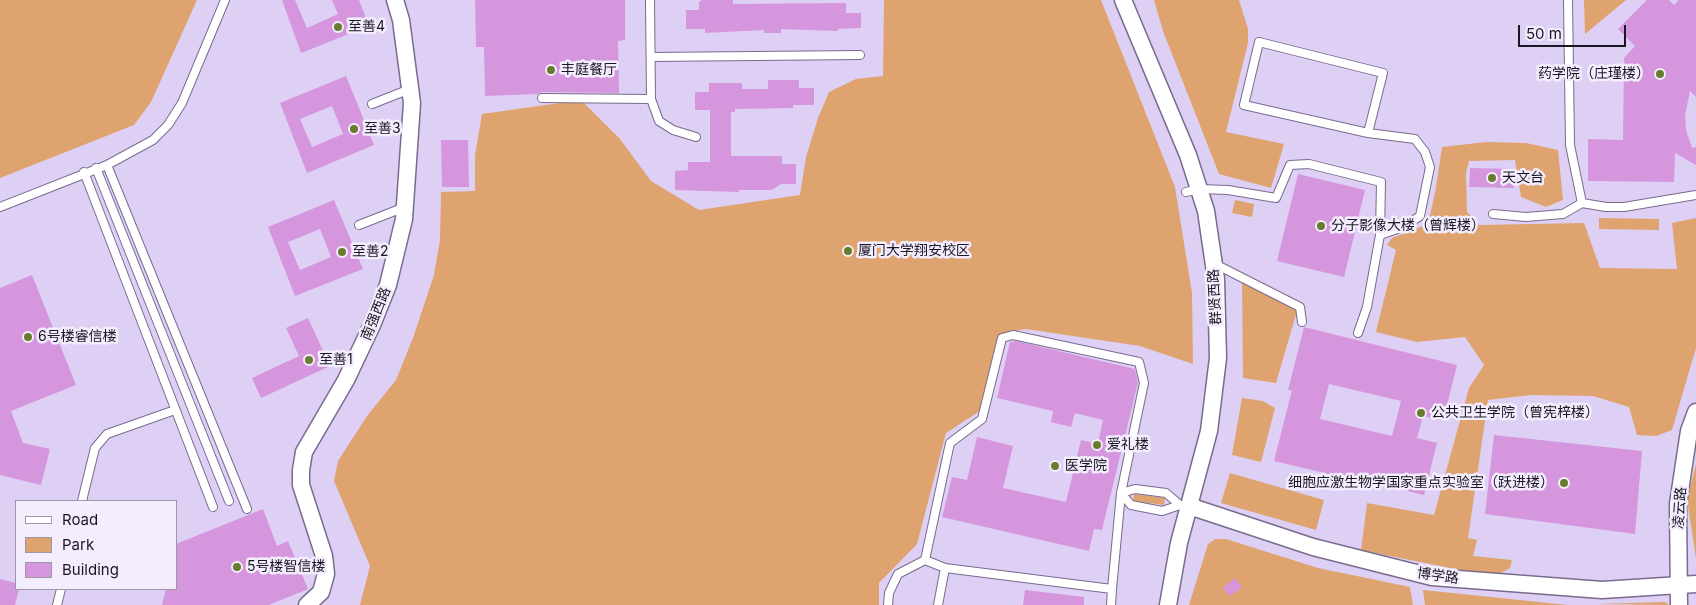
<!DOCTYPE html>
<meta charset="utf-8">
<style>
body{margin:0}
#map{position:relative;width:1696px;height:605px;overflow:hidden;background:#e8ddfc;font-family:Inter,sans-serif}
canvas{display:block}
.legend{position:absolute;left:15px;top:500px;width:162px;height:90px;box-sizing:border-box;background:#f3edfd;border:1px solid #9d97a6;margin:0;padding:6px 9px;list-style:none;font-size:15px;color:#1b1623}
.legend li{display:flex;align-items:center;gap:10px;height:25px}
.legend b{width:25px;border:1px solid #9d97a6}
.scale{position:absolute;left:1518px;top:25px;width:108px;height:22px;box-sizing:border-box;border:2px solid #1b1623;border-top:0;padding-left:6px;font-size:15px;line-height:18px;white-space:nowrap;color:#1b1623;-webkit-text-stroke:4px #f3edfd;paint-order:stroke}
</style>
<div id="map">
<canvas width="1696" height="605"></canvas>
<ul class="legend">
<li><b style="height:6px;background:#fff"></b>Road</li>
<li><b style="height:14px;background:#dea36e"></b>Park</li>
<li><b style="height:14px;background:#d596de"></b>Building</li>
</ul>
<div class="scale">50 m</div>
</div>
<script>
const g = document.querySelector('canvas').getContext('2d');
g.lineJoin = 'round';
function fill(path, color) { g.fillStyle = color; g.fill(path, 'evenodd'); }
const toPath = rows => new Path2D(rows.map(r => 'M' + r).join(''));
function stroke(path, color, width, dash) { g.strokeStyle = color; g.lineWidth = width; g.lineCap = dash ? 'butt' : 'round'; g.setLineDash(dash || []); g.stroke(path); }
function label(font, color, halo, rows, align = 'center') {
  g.font = font + ' Inter,"Noto Sans SC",sans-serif'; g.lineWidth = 5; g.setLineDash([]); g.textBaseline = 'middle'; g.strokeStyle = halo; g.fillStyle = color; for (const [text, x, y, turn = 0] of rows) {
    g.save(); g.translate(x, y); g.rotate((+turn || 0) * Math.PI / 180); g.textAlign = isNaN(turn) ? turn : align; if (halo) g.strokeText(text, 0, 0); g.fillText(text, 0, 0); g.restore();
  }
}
const built = toPath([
 [0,0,1696,0,1696,605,0,605],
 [16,501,176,501,176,589,16,589]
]);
const green = toPath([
 [0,0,197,0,151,102,134,125,0,178],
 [884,0,1101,0,1175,187,1192,293,1193,364,1140,346,1026,329,1009,332,986,407,946,433,917,544,879,583,879,605,360,605,370,566,334,481,338,461,367,416,396,380,413,338,434,275,440,240,441,192,475,191,475,155,482,114,581,100,620,139,651,181,699,210,800,195,806,157,818,118,829,92,856,79,883,76],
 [1154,0,1239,0,1248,29,1248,43,1226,132,1284,144,1271,188,1219,174,1163,31],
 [1584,0,1626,0,1585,34],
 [1486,142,1526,143,1558,150,1563,200,1546,207,1521,197,1515,160,1469,161,1466,173,1467,212,1479,225,1584,223,1600,268,1677,269,1672,223,1696,218,1696,348,1672,430,1656,436,1637,435,1629,407,1593,396,1531,395,1488,400,1468,538,1477,540,1473,556,1512,560,1510,568,1494,577,1361,550,1367,503,1434,515,1469,388,1484,365,1465,337,1417,342,1376,332,1396,250,1387,245,1392,238,1428,224,1435,193,1442,147],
 [1235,200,1254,204,1252,217,1232,213],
 [1599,218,1659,219,1659,230,1599,229],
 [1242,280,1280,297,1297,311,1276,383,1243,378],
 [1242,398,1263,401,1275,408,1261,462,1232,455],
 [1696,464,1696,558,1687,500],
 [1230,473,1324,500,1316,530,1221,503],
 [1134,494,1165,498,1164,505,1133,501],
 [1215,539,1226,539,1318,568,1410,587,1413,605,1189,605,1208,544],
 [1423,590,1568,605,1425,605],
 [1665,602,1669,605,1595,604]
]);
const building = toPath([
 [282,0,295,0,307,28,338,14,332,0,359,0,369,26,301,53],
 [475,0,625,0,625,40,618,41,619,93,542,92,538,94,485,96,484,47,476,47],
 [702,0,733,0,733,4,846,3,846,13,861,13,861,28,838,29,838,31,781,29,781,33,764,33,764,30,705,33,705,29,686,29,686,10,699,10,699,2],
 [1647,0,1669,0,1674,5,1679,0,1696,0,1696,97,1690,91,1685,115,1686,130,1692,148,1696,147,1696,165,1675,153,1674,182,1588,181,1588,139,1623,140,1624,58,1635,46,1618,29],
 [346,76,374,145,307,173,280,103],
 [332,106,343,134,312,147,300,119],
 [768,80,799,80,799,88,814,88,814,105,793,105,793,108,735,109,735,112,731,112,731,156,782,156,782,164,796,164,796,184,781,184,772,190,739,190,739,192,675,190,675,171,688,170,688,162,710,162,710,110,695,110,695,92,709,92,709,83,742,83,742,89,768,89],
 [441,140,468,140,469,187,442,187],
 [1470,168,1514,169,1514,188,1469,187],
 [1298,174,1365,190,1344,277,1277,261],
 [334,200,363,269,295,296,268,227],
 [320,229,331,257,300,270,288,242],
 [32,275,76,385,11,411,23,443,50,449,41,485,0,475,0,288],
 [308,318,330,366,261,398,252,378,299,356,286,328],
 [1304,327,1457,365,1443,421,1423,416,1417,438,1437,443,1424,495,1366,481,1364,487,1336,480,1337,476,1274,461,1292,390,1288,390],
 [1329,384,1401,401,1392,436,1320,419],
 [1016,341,1135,369,1138,383,1102,530,1094,529,1089,551,942,517,952,477,967,480,977,437,1013,446,1003,488,1066,502,1081,440,1098,444,1103,420,1075,413,1071,427,1051,422,1053,411,997,398,1010,342],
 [1494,435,1642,451,1635,534,1485,514],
 [263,509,277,546,288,541,308,589,269,605,162,605,166,589,176,589,176,544],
 [1235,578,1242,587,1230,596,1223,588],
 [0,579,16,583,16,589,19,589,15,605,0,605],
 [1025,590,1084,597,1084,605,1023,605]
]);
const service = toPath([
 [650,0,651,99,659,121,673,130,696,137],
 [1568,0,1570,145,1582,203,1606,207,1624,207,1696,195],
 [651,57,860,55],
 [542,98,651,99],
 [372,104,410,89],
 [107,165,247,509],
 [96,168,229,501],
 [84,172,213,507],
 [1186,192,1199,189,1228,190,1276,198,1290,165,1309,164,1381,182,1380,235],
 [0,207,107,165,153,140,168,125,182,103,225,0],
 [1493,214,1526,217,1563,214,1582,203],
 [359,225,405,207],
 [1215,264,1300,307,1302,322],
 [1358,333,1367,307,1380,235,1403,227,1420,216,1430,167,1425,152,1415,139,1368,133,1244,105,1259,42,1383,73,1368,133],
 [82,501,95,448,107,434,175,410],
 [1180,505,1166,493,1135,489,1121,493,1131,505,1162,511,1180,505,1189,506],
 [57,605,61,589],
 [888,605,889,593,898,574,925,560],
 [938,605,945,568],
 [1111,605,1112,589,1121,493,1144,383,1139,362,1013,335,1002,338,982,419,950,443,925,560,945,568,1112,589]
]);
const minor = toPath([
 [1123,0,1188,155,1206,211,1216,279,1218,358,1209,431,1179,543,1168,605],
 [1189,506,1313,547,1432,577,1602,590,1696,584],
 [307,605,321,592,326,574,324,556,301,485,301,470,304,452,346,380,372,325,388,285,404,219,412,103,401,20,395,0],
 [1679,605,1678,504,1689,431,1696,412]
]);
const markers = [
 [338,27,5,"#677c2c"],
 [551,70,5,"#677c2c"],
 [1660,74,5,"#677c2c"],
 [354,129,5,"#677c2c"],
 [1492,178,5,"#677c2c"],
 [1321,226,5,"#677c2c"],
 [848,251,5,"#677c2c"],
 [342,252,5,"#677c2c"],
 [28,337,5,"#677c2c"],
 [309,360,5,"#677c2c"],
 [1421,413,5,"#677c2c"],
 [1097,445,5,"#677c2c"],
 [1055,466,5,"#677c2c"],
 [1564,483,5,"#677c2c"],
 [237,567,5,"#677c2c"]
];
const poiNames = [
 ["至善4",348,27],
 ["丰庭餐厅",561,70],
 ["药学院（庄瑾楼）",1650,74,"right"],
 ["至善3",364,129],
 ["天文台",1502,178],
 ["分子影像大楼（曾辉楼）",1331,226],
 ["厦门大学翔安校区",858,251],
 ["至善2",352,252],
 ["6号楼睿信楼",38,337],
 ["至善1",319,360],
 ["公共卫生学院（曾宪梓楼）",1431,413],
 ["爱礼楼",1107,445],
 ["医学院",1065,466],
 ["细胞应激生物学国家重点实验室（跃进楼）",1554,483,"right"],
 ["5号楼智信楼",247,567]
];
const streetNames = [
 ["群贤西路",1215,297,-93],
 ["南强西路",376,314,-68],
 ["凌云路",1680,508,-86],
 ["博学路",1438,576,8]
];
fill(built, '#ded0f5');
fill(green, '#dea36e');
fill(building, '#d596de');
stroke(service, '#796b8e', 10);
stroke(minor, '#796b8e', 19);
stroke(service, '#fff', 8);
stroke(minor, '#fff', 16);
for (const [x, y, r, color] of markers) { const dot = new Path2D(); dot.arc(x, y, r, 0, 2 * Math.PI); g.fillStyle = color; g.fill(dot); stroke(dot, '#f3edfd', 2); }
label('14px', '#1b1623', '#f3edfd', poiNames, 'left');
label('14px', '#1b1623', '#f3edfd', streetNames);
</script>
